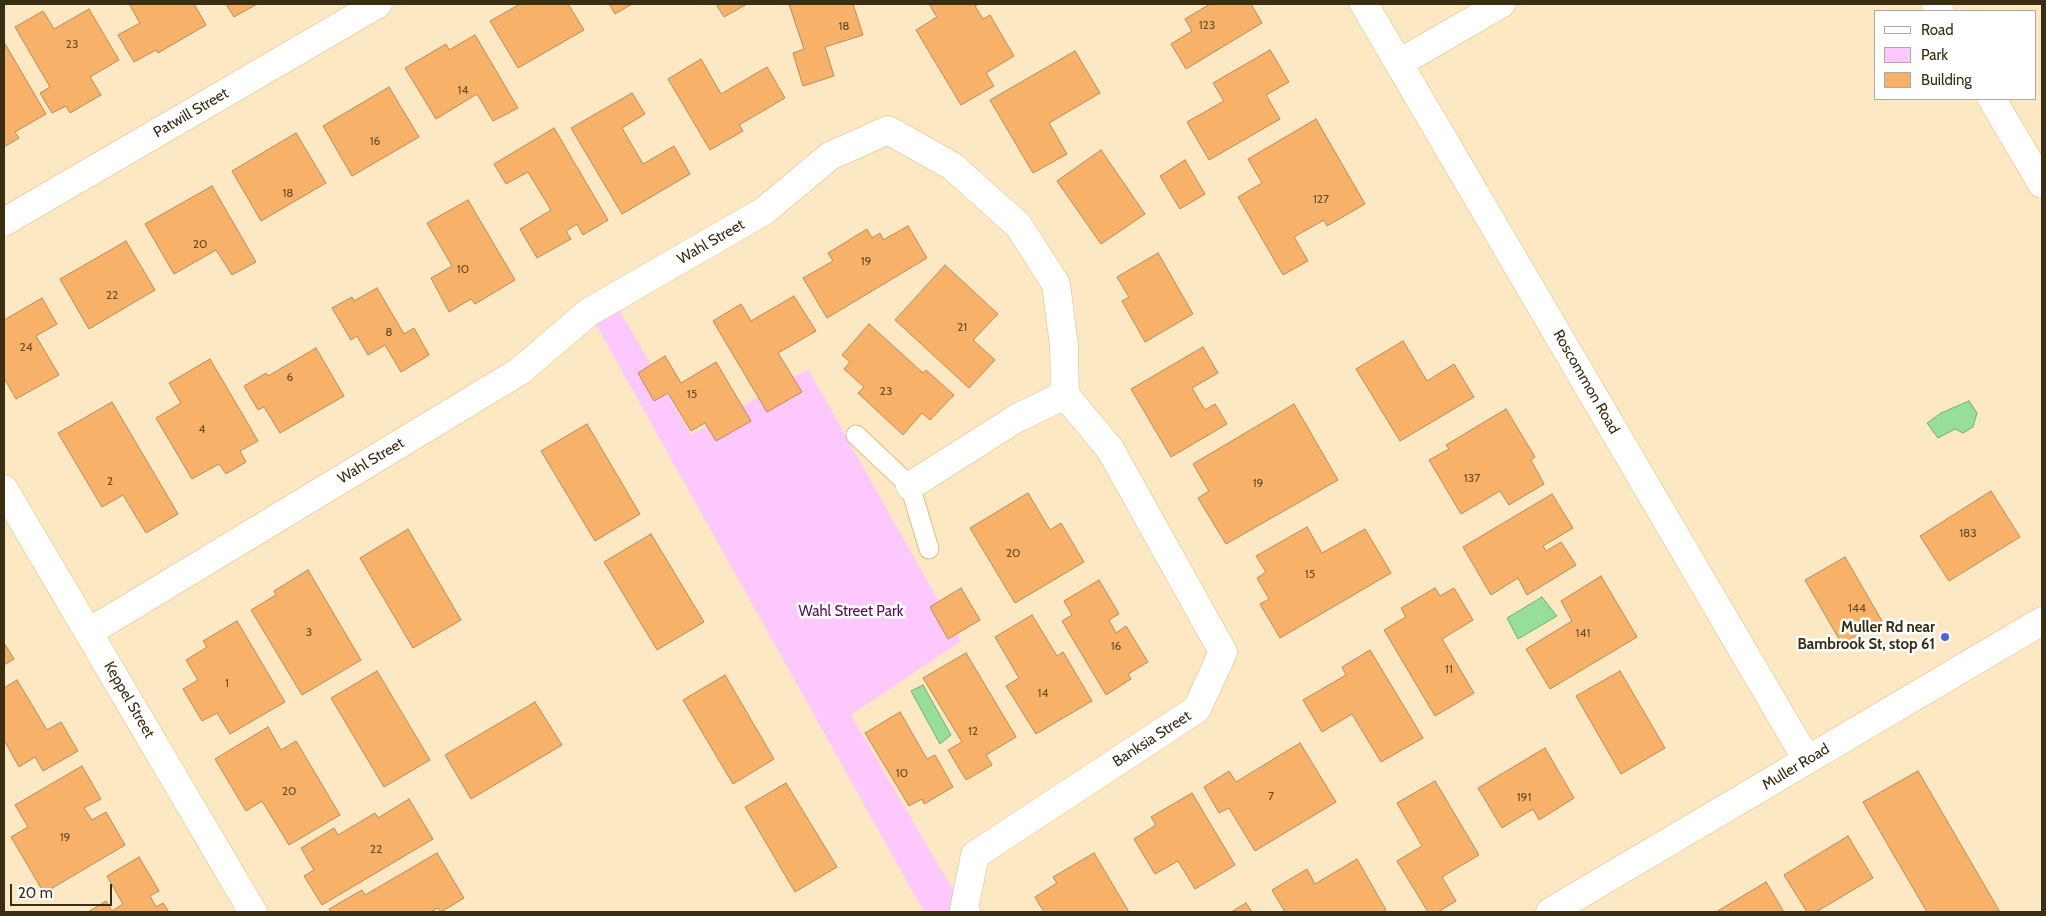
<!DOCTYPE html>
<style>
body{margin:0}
#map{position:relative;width:2046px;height:916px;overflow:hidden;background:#fce9c3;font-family:Cabin,sans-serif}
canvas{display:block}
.frame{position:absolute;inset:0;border:5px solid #392d12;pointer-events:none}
.legend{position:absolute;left:1874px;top:10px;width:162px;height:90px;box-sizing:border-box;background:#fff;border:1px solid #b0aba0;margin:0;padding:6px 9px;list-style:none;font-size:15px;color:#392d12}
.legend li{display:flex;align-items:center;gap:10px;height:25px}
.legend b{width:25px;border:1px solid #b0aba0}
.scale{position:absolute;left:10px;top:884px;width:102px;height:22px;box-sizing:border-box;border:2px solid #392d12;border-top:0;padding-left:6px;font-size:15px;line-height:18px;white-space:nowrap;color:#392d12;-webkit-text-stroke:4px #fff;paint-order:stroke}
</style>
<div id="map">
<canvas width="2046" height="916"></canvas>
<div class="frame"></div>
<ul class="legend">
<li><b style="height:6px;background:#fff"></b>Road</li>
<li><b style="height:14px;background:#fdc8fe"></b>Park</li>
<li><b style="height:14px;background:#f7b169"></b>Building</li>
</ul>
<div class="scale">20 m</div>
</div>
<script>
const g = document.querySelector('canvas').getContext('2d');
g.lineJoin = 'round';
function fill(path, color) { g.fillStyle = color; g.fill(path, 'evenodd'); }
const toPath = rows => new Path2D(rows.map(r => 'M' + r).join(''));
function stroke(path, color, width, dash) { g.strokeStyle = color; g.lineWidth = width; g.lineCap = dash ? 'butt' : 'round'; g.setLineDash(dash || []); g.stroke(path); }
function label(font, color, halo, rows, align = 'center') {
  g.font = font + ' Cabin,sans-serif'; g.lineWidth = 5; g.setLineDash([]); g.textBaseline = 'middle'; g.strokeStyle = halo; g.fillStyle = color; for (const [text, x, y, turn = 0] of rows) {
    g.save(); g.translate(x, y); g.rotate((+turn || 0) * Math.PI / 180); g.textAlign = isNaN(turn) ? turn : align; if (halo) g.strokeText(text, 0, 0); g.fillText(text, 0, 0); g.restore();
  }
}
const green = toPath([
 [613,299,691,435,808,369,961,641,851,715,964,909,959,912,924,912,589,312]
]);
const water = toPath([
 [1969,401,1977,413,1973,427,1963,433,1955,429,1938,438,1927,423,1941,413,1969,401],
 [1542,597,1557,616,1518,639,1507,618,1542,597],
 [923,685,951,735,940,744,911,691,923,685]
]);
const building = toPath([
 [129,4,194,4,206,25,158,53,156,50,134,62,118,35,140,23,129,4],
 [226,4,257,4,234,17,226,4],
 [520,4,568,4,584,30,518,68,490,21,520,4],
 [609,4,632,4,615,14,609,4],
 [716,4,747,4,724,17,716,4],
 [789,4,853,4,863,35,825,47,834,76,803,86,793,53,804,49,789,4],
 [929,4,979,4,975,6,983,19,990,15,1014,56,986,73,994,86,961,105,916,30,937,17,929,4],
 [1210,4,1251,4,1262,23,1186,69,1171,44,1192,31,1185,19,1210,4],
 [89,9,119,60,90,77,101,95,70,113,66,106,52,113,40,93,50,87,15,27,43,11,54,29,89,9],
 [475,35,518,108,493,121,477,94,436,119,405,68,446,44,449,50,475,35],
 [4,42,46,114,15,132,19,138,4,147,4,42],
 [1270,50,1289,82,1266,95,1280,119,1209,160,1187,122,1224,101,1213,83,1270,50],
 [1075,51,1100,93,1049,123,1067,154,1033,173,990,100,1075,51],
 [701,59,721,94,767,67,785,98,739,125,743,131,710,150,668,79,701,59],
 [389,87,419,137,352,176,323,126,389,87],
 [632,93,645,114,622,128,643,164,674,146,690,174,622,214,571,128,632,93],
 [1316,119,1365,204,1327,226,1324,220,1294,237,1308,261,1283,275,1238,197,1262,183,1248,159,1316,119],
 [554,128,608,220,583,235,577,224,566,231,571,239,537,258,520,229,551,210,528,172,506,184,494,164,554,128],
 [296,133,326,183,261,221,232,171,296,133],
 [1101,150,1145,214,1101,244,1057,181,1101,150],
 [1185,160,1205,194,1180,209,1160,176,1185,160],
 [212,186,256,262,232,275,216,250,174,274,145,224,212,186],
 [468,200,515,280,475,304,471,299,449,312,431,278,452,266,427,223,468,200],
 [908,226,927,258,827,318,803,278,833,261,828,253,867,229,872,238,880,233,883,240,908,226],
 [126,241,155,290,89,329,60,279,126,241],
 [1158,253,1193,314,1145,342,1122,301,1129,297,1117,277,1158,253],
 [945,265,998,314,973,340,995,360,969,388,895,320,945,265],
 [377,288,404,334,414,328,429,355,401,372,385,345,368,355,357,336,351,340,332,308,352,297,354,301,377,288],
 [794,296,816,331,778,353,802,392,767,412,713,321,741,304,751,321,794,296],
 [42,298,57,324,36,336,59,375,16,399,4,378,4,320,42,298],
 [869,324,923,373,926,370,954,395,930,420,922,413,903,435,858,393,864,387,844,369,850,362,842,355,869,324],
 [1403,341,1427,381,1454,364,1474,397,1400,441,1356,369,1403,341],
 [1203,347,1218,373,1192,388,1205,410,1215,404,1227,424,1171,457,1131,389,1203,347],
 [316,348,344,396,280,433,264,407,258,410,244,386,266,373,268,376,316,348],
 [665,356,681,383,716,362,751,421,716,441,705,423,691,431,668,393,654,401,638,373,665,356],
 [210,359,258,441,240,451,246,462,226,474,219,464,192,479,156,418,181,403,169,383,210,359],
 [112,402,178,514,146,533,123,495,102,507,58,433,112,402],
 [1294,404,1338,480,1226,544,1198,498,1209,491,1193,464,1294,404],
 [1506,409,1535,457,1531,460,1544,484,1509,505,1500,491,1461,514,1429,460,1449,449,1446,445,1506,409],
 [587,424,640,514,595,541,541,451,587,424],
 [1991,491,2020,537,1949,581,1920,536,1991,491],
 [1028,493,1050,530,1061,523,1084,562,1015,603,970,528,1028,493],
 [1552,494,1573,528,1543,546,1546,551,1561,542,1576,565,1527,595,1518,578,1491,595,1463,547,1552,494],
 [1307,527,1322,553,1365,529,1391,573,1280,638,1260,604,1269,599,1257,578,1266,572,1256,556,1307,527],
 [408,529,461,620,413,648,360,558,408,529],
 [651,534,704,622,657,650,604,562,651,534],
 [1845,557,1882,621,1842,644,1805,580,1845,557],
 [308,570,361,660,302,695,251,610,276,595,274,591,308,570],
 [1601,576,1637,637,1550,689,1526,649,1572,621,1561,601,1601,576],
 [1099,580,1119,614,1109,620,1116,633,1126,626,1148,662,1128,674,1131,679,1106,695,1062,621,1072,615,1064,601,1099,580],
 [961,588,980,620,948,639,930,607,961,588],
 [1435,588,1440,596,1454,588,1473,620,1442,639,1474,693,1435,716,1384,630,1406,617,1401,608,1435,588],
 [1032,615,1057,656,1063,652,1092,701,1036,734,1006,686,1019,678,995,637,1032,615],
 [237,621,285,702,230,734,217,713,202,721,183,689,198,680,186,660,207,647,203,641,237,621],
 [4,643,14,659,4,665,4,643],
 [1370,650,1423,738,1381,762,1352,714,1322,732,1303,700,1346,675,1342,667,1370,650],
 [966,653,1016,737,986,755,992,765,966,780,948,750,962,742,923,678,966,653],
 [377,671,430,760,384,787,331,698,377,671],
 [1620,671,1665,748,1621,774,1576,696,1620,671],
 [725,675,774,759,733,784,683,700,725,675],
 [17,680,47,730,61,722,78,751,43,771,35,757,19,767,4,740,4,688,17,680],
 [535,702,562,745,471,799,445,755,535,702],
 [900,712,927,759,935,755,953,787,924,804,922,799,909,806,865,733,900,712],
 [268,727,281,750,296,741,340,815,289,845,262,801,246,811,215,759,268,727],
 [1300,743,1336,802,1255,851,1229,808,1219,813,1204,787,1229,771,1236,782,1300,743],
 [1545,748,1574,798,1539,820,1533,809,1502,828,1478,788,1545,748],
 [82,766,101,799,84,808,92,820,106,812,125,845,44,893,11,837,28,827,15,805,82,766],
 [1918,771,2000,912,1927,912,1863,802,1918,771],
 [1435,781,1479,855,1442,877,1456,901,1438,912,1428,912,1397,861,1422,846,1397,803,1435,781],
 [786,783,837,867,795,892,745,807,786,783],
 [1192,793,1235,865,1195,889,1178,861,1155,874,1134,839,1156,825,1151,817,1192,793],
 [409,799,433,839,322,905,304,876,314,870,301,848,334,828,338,835,375,813,378,818,409,799],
 [1848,836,1873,878,1816,912,1807,912,1784,875,1848,836],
 [437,853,464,898,441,912,438,908,430,912,331,912,329,909,362,890,365,895,437,853],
 [1094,853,1129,912,1044,912,1035,897,1057,883,1053,877,1094,853],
 [139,857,159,891,150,896,156,907,163,903,169,912,88,912,106,901,112,911,123,904,107,876,139,857],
 [1357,859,1386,910,1382,912,1285,912,1272,890,1307,869,1315,884,1357,859],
 [1766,882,1784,912,1716,912,1766,882],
 [1246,903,1252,912,1231,912,1246,903]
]);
const lane = toPath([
 [856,435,910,486,929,549]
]);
const street = toPath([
 [1936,4,1940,11],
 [1399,63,1501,4],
 [1992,99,2042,184],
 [4,222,378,4],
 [4,489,253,912],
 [89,632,520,371,589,312,764,211,830,156,888,130,952,166,1018,225,1056,284,1064,346,1065,395,1017,418,910,486],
 [966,912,964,909,975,855,1197,709,1223,652,1110,449,1065,395]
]);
const secondary = toPath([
 [1364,4,1807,760],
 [1550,912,2042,621]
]);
const markers = [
 [1945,637,5,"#426cdd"]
];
const numberNames = [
 ["123",1207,25],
 ["18",844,26],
 ["23",72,44],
 ["14",463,90],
 ["16",375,141],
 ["18",288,193],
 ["127",1321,199],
 ["20",200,244],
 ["19",866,261],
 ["10",463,269],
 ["22",112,295],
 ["21",962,327],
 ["8",389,332],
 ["24",26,347],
 ["6",290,377],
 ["23",886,391],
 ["15",692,394],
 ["4",202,429],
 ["137",1472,478],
 ["2",110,481],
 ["19",1258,483],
 ["183",1968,533],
 ["20",1013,553],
 ["15",1310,574],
 ["144",1857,608],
 ["3",309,632],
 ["141",1583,633],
 ["16",1116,646],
 ["11",1449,669],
 ["1",227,683],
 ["14",1043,693],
 ["12",973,731],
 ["10",902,773],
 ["20",289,791],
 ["7",1271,796],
 ["191",1524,797],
 ["19",65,837],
 ["22",376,849]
];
const streetNames = [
 ["Patwill Street",191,113,-30],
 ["Wahl Street",711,242,-30],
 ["Roscommon Road",1586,382,60],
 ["Wahl Street",371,461,-31],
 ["Keppel Street",129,700,60],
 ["Banksia Street",1152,739,-33],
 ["Muller Road",1796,767,-31]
];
const parkNames = [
 ["Wahl Street Park",851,612]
];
const poiNames = [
 ["Muller Rd near",1935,628],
 ["Bambrook St, stop 61",1935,645]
];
fill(green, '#fdc8fe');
fill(water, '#96df99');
stroke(water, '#7aaa70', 1);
fill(building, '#f7b169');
stroke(building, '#bb8a58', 1);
stroke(lane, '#dcbd7d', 21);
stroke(street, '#dcbd7d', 29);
stroke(secondary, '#dcbd7d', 29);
stroke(lane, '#fff', 19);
stroke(street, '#fff', 28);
stroke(secondary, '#fff', 28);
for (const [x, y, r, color] of markers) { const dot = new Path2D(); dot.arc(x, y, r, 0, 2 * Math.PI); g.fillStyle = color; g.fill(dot); stroke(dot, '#fff', 2); }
label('12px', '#684e28', null, numberNames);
label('15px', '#392d12', '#fff', streetNames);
label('15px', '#5d0a62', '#fff', parkNames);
label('bold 15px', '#392d12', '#fff', poiNames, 'right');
</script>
